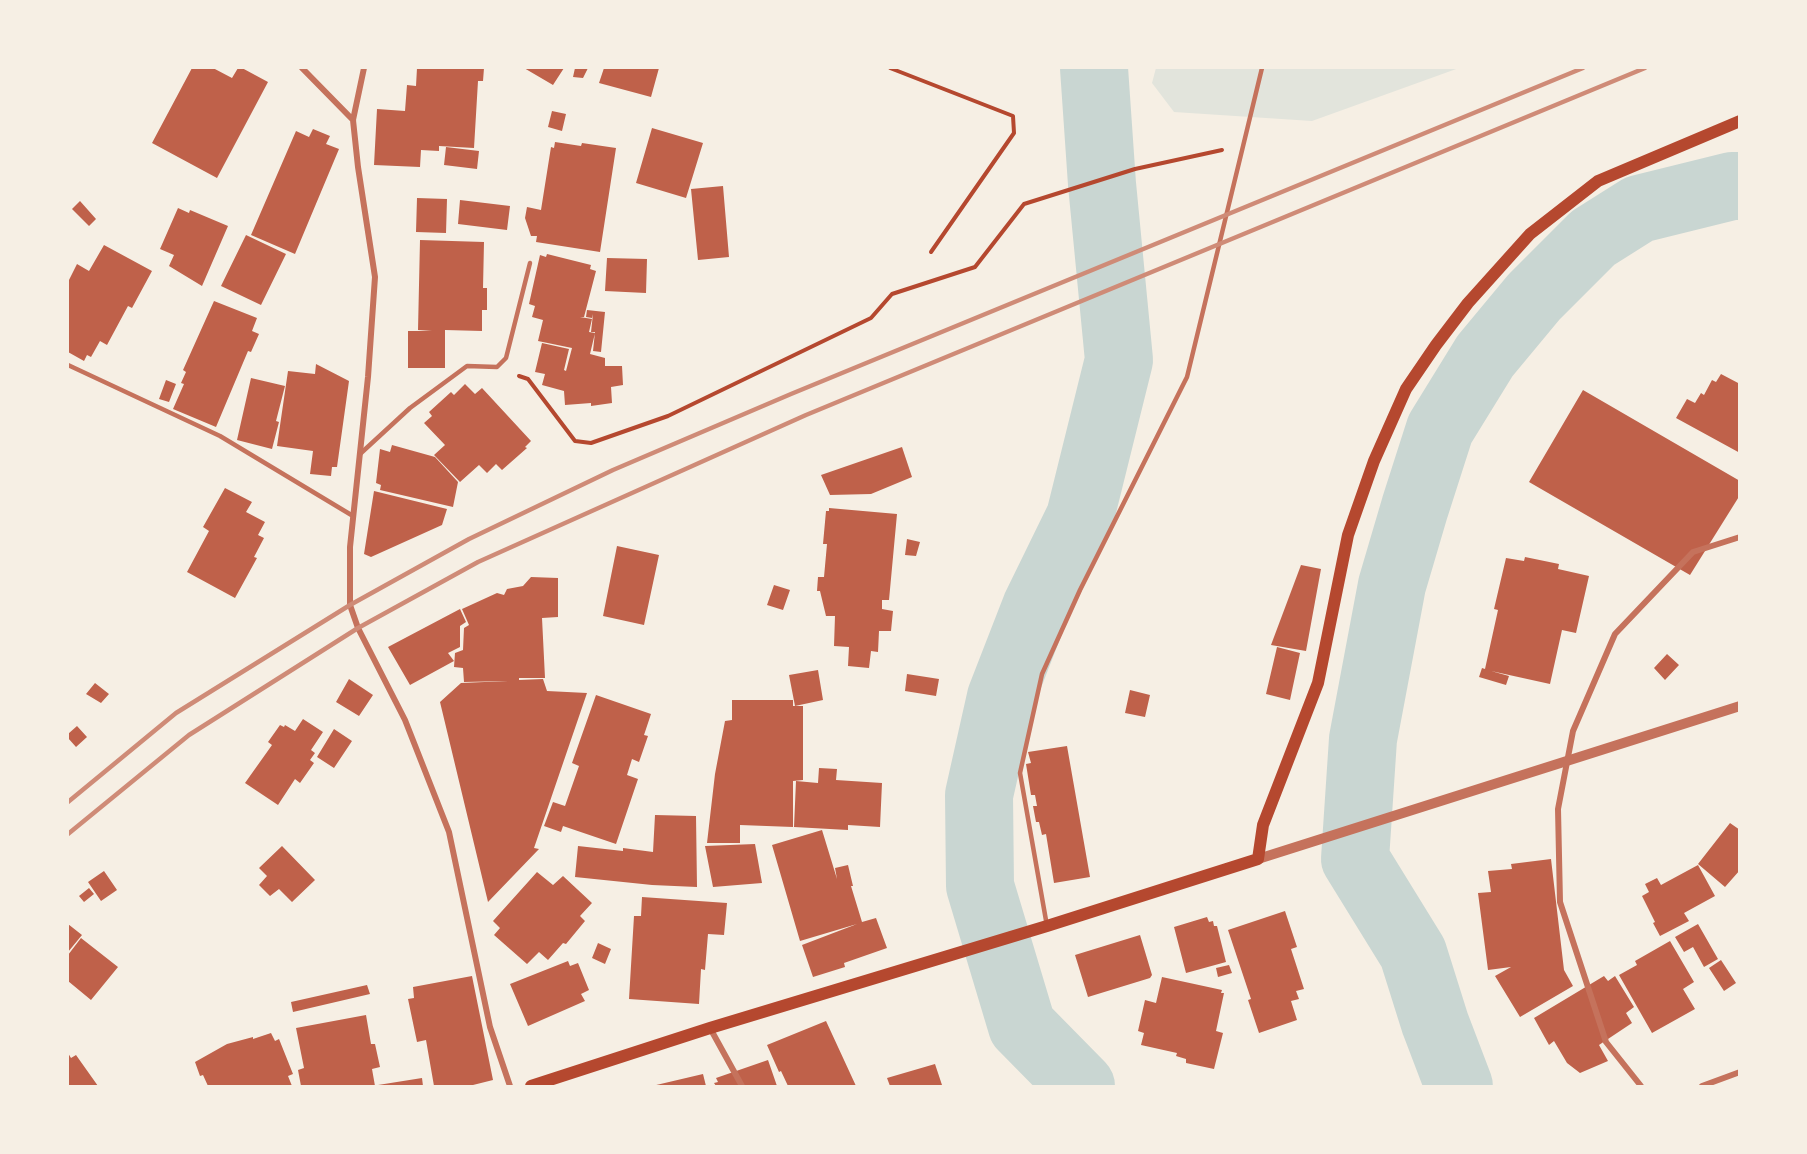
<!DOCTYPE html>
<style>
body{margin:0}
#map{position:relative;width:1807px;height:1154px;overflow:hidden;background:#f6efe4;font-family:"Fira Sans Condensed",sans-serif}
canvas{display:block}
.frame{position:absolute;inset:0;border:69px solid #f6efe4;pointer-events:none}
</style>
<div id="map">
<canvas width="1807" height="1154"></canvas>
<div class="frame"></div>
</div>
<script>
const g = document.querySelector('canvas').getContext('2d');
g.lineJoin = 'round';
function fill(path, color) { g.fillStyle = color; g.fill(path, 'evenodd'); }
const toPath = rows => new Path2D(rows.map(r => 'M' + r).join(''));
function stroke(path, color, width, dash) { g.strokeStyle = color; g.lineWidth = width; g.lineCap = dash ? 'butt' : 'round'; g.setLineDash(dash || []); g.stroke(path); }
const green = toPath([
 [1156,68,1459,68,1312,121,1174,112,1152,83]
]);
const river = toPath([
 [1081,1086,1022,1026,980,886,979,795,1001,697,1036,607,1080,517,1119,360,1102,184,1094,68],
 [1459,1086,1435,1023,1413,953,1355,859,1363,739,1392,585,1415,507,1440,429,1485,356,1534,297,1593,238,1639,209,1732,186,1740,186]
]);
const building = toPath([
 [192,68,213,68,232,78,238,68,242,68,268,82,217,178,152,143],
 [417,68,484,68,483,81,478,81,474,148,439,146,439,151,421,150,420,167,374,165,377,109,405,111,407,85,416,86],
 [524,68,564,68,553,85],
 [575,68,588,68,583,78,573,77],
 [604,68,659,68,651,97,599,83],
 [552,111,566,114,562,131,548,127],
 [652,128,703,143,686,198,636,183],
 [313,129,330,136,326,144,339,149,295,254,251,235,296,131,309,137],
 [555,142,581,146,582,143,616,148,600,252,536,242,537,236,531,236,525,218,527,207,541,210,551,147,554,148],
 [446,147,479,151,477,169,444,165],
 [723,186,729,257,698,260,691,189],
 [417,198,447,199,446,233,416,232],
 [460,200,510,206,507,230,458,224],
 [80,201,96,219,89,226,72,209],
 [178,208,189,213,190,210,228,226,202,286,169,266,174,255,160,249],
 [246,235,286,254,261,305,221,286],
 [420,240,484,242,483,288,487,288,487,310,482,310,482,331,445,330,445,368,408,368,408,331,432,331,418,330],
 [104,245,152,271,132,308,128,306,107,345,100,341,91,357,87,355,84,361,68,352,68,282,77,264,89,271],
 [547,254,591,265,590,269,596,271,584,317,580,317,592,319,589,332,595,333,590,354,605,358,605,366,622,366,623,385,611,387,612,403,591,406,591,403,565,405,564,391,542,385,545,374,535,372,542,343,569,349,564,370,566,371,572,348,538,341,543,320,532,317,535,306,529,304,540,255,546,257],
 [607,258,647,259,646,293,605,291],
 [214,301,257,318,252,331,259,334,251,352,248,351,216,427,173,409,184,384,181,383,186,372,183,370],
 [587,310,605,312,601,352,593,351,595,332,591,332,593,314,592,318,586,317],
 [316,364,349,381,337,467,332,467,331,476,310,474,313,451,277,446,288,371,315,374],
 [1721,374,1740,384,1740,453,1676,418,1687,399,1695,403,1701,393,1704,395,1712,380,1716,382],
 [251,378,285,386,276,421,279,422,272,449,237,440],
 [166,380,176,384,169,402,159,399],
 [465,384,475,394,482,388,531,441,525,447,527,448,502,470,496,464,487,473,479,465,460,482,434,455,445,445,424,423,432,416,429,412,451,392,454,395],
 [1583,390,1740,481,1740,495,1690,575,1529,482],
 [392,445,435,457,458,482,453,507,380,490,381,485,376,483,380,449,390,452],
 [902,447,912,477,871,494,830,495,821,475],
 [225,488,252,502,246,512,265,522,258,535,264,538,254,557,257,558,235,598,187,572,209,531,203,527],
 [374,491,447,509,442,525,371,557,364,554],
 [829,508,897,514,889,600,882,600,882,609,893,611,891,631,879,631,878,652,871,651,869,668,848,666,849,647,834,646,835,616,826,616,820,591,817,591,818,577,824,577,827,544,823,544,826,511,829,511],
 [907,539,920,542,916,556,905,555],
 [617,546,659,555,644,625,603,616],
 [1525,557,1559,564,1558,569,1589,576,1576,633,1562,630,1550,684,1491,671,1509,676,1506,685,1479,677,1482,668,1485,669,1498,610,1494,609,1506,558,1524,561],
 [1301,565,1321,569,1306,651,1271,645],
 [531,577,558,578,558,617,542,618,545,678,519,678,519,680,543,679,547,691,587,693,534,848,539,849,488,902,440,702,461,683,508,681,464,682,463,668,454,667,455,653,463,650,464,628,469,625,462,609,497,593,504,595,507,589,523,586],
 [774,585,790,590,783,610,767,605],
 [460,609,466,622,460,626,460,647,448,653,454,661,410,685,388,647],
 [1277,647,1300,653,1290,700,1266,694],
 [1667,654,1679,665,1665,680,1654,668],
 [818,670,823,700,795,706,789,675],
 [907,674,939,679,936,696,905,691],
 [349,679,373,695,359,716,336,702],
 [95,683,109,694,101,703,86,694],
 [1130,690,1150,695,1145,717,1125,713],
 [596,695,651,714,644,735,648,736,639,762,632,759,627,775,638,779,616,844,563,826,561,832,544,826,553,802,565,806,579,766,572,763],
 [732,700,793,700,793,706,803,706,803,780,793,781,793,827,740,825,740,843,707,843,715,774,725,721,732,720],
 [303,719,323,732,311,750,315,753,310,760,314,763,300,783,295,779,278,805,245,783,272,745,268,742,280,725,284,727,285,725,295,731],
 [77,726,87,737,76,747,68,738,68,734],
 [334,729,352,741,334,768,317,757],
 [1067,746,1090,877,1054,883,1046,834,1042,835,1039,822,1036,822,1033,806,1037,806,1035,795,1031,795,1026,764,1031,763,1028,752],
 [819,768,837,769,836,780,882,783,880,827,848,825,848,830,794,827,796,781,818,783],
 [655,815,696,816,697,887,652,885,575,877,578,846,623,851,623,848,653,852],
 [1730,823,1740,830,1740,870,1725,887,1698,864],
 [822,830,837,879,835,868,848,865,853,886,851,886,862,922,876,918,887,948,844,963,845,967,813,977,802,945,857,924,800,941,772,845],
 [755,844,762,883,713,887,705,846],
 [282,846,315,880,292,902,279,889,270,896,259,885,267,876,259,868],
 [1551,859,1564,970,1573,986,1520,1017,1495,976,1511,967,1488,970,1478,893,1491,892,1488,871,1512,869,1511,864],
 [1698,865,1715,896,1684,913,1689,921,1660,936,1653,923,1655,922,1642,896,1649,892,1645,884,1657,878,1661,885],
 [104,871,117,890,101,901,88,882],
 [537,872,553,885,563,876,592,903,580,916,585,921,566,944,563,943,548,960,539,952,527,964,494,935,500,928,493,921],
 [89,888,94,894,84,902,79,896],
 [642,897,727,903,724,935,708,934,705,970,701,969,699,1004,629,999,634,916,641,916],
 [1285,911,1297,947,1291,949,1304,989,1296,991,1299,999,1291,1001,1297,1020,1259,1033,1248,1000,1251,999,1228,930],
 [1207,917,1209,922,1213,921,1214,926,1217,926,1226,962,1186,973,1174,927],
 [68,924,82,935,68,952],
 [1698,924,1718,959,1704,967,1693,947,1684,952,1675,937],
 [1140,935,1152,975,1150,978,1088,997,1075,955],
 [81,938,118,967,91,1000,68,981,68,955],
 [1670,941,1694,982,1683,989,1695,1009,1652,1033,1619,975,1637,965,1635,961],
 [598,943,611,949,605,964,592,958],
 [1721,960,1736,983,1724,991,1709,968],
 [568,961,570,966,578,963,589,990,581,994,585,1001,528,1026,510,984],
 [1229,965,1232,973,1218,977,1216,968],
 [472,976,493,1080,469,1086,434,1086,426,1040,417,1042,408,999,414,998,413,987],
 [1604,976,1608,981,1615,976,1634,1007,1626,1013,1632,1023,1599,1045,1608,1061,1580,1073,1567,1063,1554,1041,1549,1045,1534,1018],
 [1162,977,1222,990,1221,993,1224,993,1216,1031,1223,1033,1214,1069,1186,1063,1186,1059,1176,1056,1177,1053,1141,1045,1144,1033,1138,1031,1145,1000,1156,1003],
 [367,985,370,994,293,1012,291,1002],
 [366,1015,371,1044,375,1044,380,1067,372,1069,375,1086,301,1086,298,1070,304,1068,296,1028],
 [826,1021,856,1086,805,1086,804,1085,788,1086,781,1071,779,1072,767,1045],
 [271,1033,275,1041,279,1039,293,1074,288,1076,292,1086,208,1086,203,1075,200,1076,195,1062,227,1044,253,1037,253,1039],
 [68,1053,71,1058,76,1055,98,1086,68,1086],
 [768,1060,777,1086,716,1086,714,1083,718,1082,716,1078],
 [935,1064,942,1085,936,1086,890,1086,887,1078],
 [703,1074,706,1086,652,1086],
 [422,1078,423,1086,379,1086,378,1085]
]);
const path = toPath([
 [890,68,1013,116,1014,133,931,252],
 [519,376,528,379,575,441,591,443,668,416,871,318,892,294,975,267,1024,204,1135,169,1222,150]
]);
const service = toPath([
 [68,365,220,436,353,516],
 [360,454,410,408,467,366,497,367,506,358,530,263],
 [1047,926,1020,773,1042,674,1080,590,1187,377,1262,68]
]);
const minor = toPath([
 [302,68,353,120],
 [364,68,353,120,358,167,375,277,368,377,350,547,350,605,358,628,405,720,449,832,490,1027,510,1086],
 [710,1028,742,1086],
 [1641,1086,1606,1042,1560,902,1558,809,1573,731,1615,634,1693,552,1740,537],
 [1702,1086,1740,1072]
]);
const tertiary = toPath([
 [1258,859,1740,706]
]);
const secondary = toPath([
 [531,1086,710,1028,1047,926,1258,859,1263,825,1318,683,1348,535,1374,461,1406,389,1436,345,1468,303,1530,234,1598,181,1740,121]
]);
const rail = toPath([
 [68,802,176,713,350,605,469,539,613,470,791,394,1583,68],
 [68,834,189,735,358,628,478,562,806,415,1645,68]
]);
fill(green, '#e2e4dc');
stroke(river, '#c9d6d2', 68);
fill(building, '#bf614a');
stroke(path, '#b5482f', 4);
stroke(service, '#c5725c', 4.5);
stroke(minor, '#c5725c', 6);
stroke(tertiary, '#c5725c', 10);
stroke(secondary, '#b5482f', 12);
stroke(rail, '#cf8b77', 4.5);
</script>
